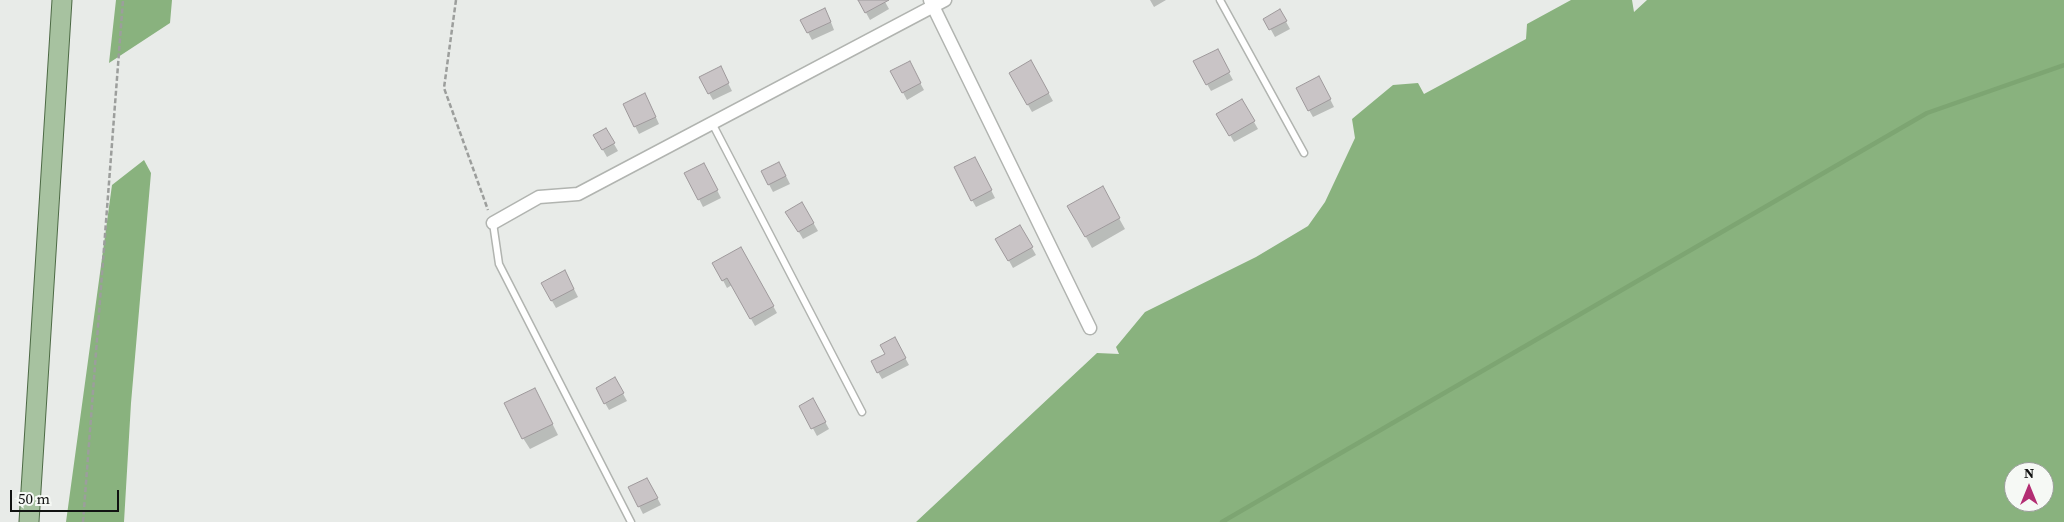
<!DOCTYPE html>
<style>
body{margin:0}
#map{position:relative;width:2064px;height:522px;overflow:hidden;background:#e8ebe8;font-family:"Source Serif 4",serif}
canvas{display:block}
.north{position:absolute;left:2004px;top:462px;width:50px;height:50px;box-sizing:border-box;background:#f6f9f5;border:1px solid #9a9d9a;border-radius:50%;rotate:0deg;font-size:14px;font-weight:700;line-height:20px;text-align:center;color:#111211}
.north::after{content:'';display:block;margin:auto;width:18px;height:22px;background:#b32e73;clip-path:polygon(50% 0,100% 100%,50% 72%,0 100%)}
.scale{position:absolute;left:10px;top:490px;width:109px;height:22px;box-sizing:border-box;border:2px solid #111211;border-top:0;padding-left:6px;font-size:15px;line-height:18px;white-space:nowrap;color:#111211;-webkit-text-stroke:4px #f6f9f5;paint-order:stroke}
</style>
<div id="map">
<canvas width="2064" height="522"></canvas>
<div class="north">N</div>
<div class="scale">50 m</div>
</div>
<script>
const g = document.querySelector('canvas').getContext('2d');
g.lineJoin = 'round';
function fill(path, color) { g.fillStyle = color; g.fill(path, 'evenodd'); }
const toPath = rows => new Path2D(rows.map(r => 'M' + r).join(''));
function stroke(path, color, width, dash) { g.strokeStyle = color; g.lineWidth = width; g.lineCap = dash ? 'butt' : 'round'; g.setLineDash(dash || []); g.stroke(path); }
const forest = toPath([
 [116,0,172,0,170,23,109,63],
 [1571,0,1632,0,1634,12,1647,0,2064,0,2064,522,916,522,1097,353,1119,354,1116,347,1145,312,1256,257,1308,226,1325,202,1355,138,1352,119,1393,85,1418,83,1424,94,1526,39,1527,24],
 [2014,472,2044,472,2044,502,2014,502],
 [144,160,151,173,131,403,124,522,66,522,112,185]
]);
const shadow = toPath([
 [859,0,884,0,889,9,870,20],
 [1150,0,1166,0,1154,7],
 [1280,11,1290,29,1275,37,1265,19],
 [829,17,834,30,812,40,802,21],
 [1221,58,1233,80,1211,91,1207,84],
 [1031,62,1053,101,1032,112,1010,73],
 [909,63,924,90,907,100,892,72],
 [724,75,732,91,713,100,709,93],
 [1323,85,1334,107,1313,117,1309,110],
 [1242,101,1258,129,1234,142,1218,114],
 [649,102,659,124,639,134,635,126],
 [606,130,618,151,607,157,595,136],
 [979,166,995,198,976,207,972,200],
 [783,170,790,184,773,192,762,171],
 [708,172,721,198,703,207,699,199],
 [1102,188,1125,229,1092,248,1069,206],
 [802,203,818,231,803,239,787,212],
 [1020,227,1036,255,1013,268,997,239],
 [741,249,777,313,755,326,732,285,727,288,714,263],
 [569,279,578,297,556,308,552,301],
 [895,339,909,365,882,379,872,362,886,354],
 [615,379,627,401,609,410,597,389],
 [813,400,829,429,817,436,801,406],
 [541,401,558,435,530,449,523,438],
 [651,486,661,505,643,514,630,488]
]);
const stream = toPath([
 [1222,522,1927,113,2064,65]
]);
const building = toPath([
 [858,0,889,0,865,13,858,0],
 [825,8,831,22,807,33,800,20,825,8],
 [1280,9,1287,21,1269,30,1263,19,1280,9],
 [1218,49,1230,72,1206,85,1193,61,1218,49],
 [1031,60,1049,93,1027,105,1009,73,1031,60],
 [910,61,921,83,902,93,890,71,910,61],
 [721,66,729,83,708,94,699,77,721,66],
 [1319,76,1331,99,1308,111,1296,88,1319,76],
 [645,93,656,117,634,127,623,104,645,93],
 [1242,99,1255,121,1229,136,1216,114,1242,99],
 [606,128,615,143,602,150,593,135,606,128],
 [975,157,992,190,971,201,954,167,975,157],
 [779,162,786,176,768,185,761,171,779,162],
 [704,163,718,190,698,200,684,173,704,163],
 [1103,186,1120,218,1085,237,1067,206,1103,186],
 [802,202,814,223,798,232,785,212,802,202],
 [1020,225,1033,247,1008,261,995,239,1020,225],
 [741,247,774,306,750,319,727,278,722,281,712,263,741,247],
 [565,270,574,289,551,301,541,283,565,270],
 [895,337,906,358,877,373,871,361,885,354,880,345,895,337],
 [615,377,624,393,604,404,596,388,615,377],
 [535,388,553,424,522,439,504,403,535,388],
 [813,398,826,422,811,429,799,406,813,398],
 [647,478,658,498,638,507,628,487,647,478]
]);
const path = toPath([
 [456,0,444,88,488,210],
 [83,522,123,0]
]);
const service = toPath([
 [1220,0,1304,153],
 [712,123,862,412],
 [493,223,499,264,631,522]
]);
const minor = toPath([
 [930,0,1090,328],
 [493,223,539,197,578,194,945,0]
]);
const primary = toPath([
 [29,522,62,0]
]);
fill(forest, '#89b27e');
fill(shadow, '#0003');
stroke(stream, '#7da572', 4.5);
fill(building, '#c9c4c6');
stroke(building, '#9e999b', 1);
stroke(service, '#b1b4b0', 9);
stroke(minor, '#b1b4b0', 15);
stroke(primary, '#4d6a45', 21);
stroke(path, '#9c9e9c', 2.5, [5, 2.5]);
stroke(service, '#fff', 6);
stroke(minor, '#fff', 12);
stroke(primary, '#a7c2a0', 19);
</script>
